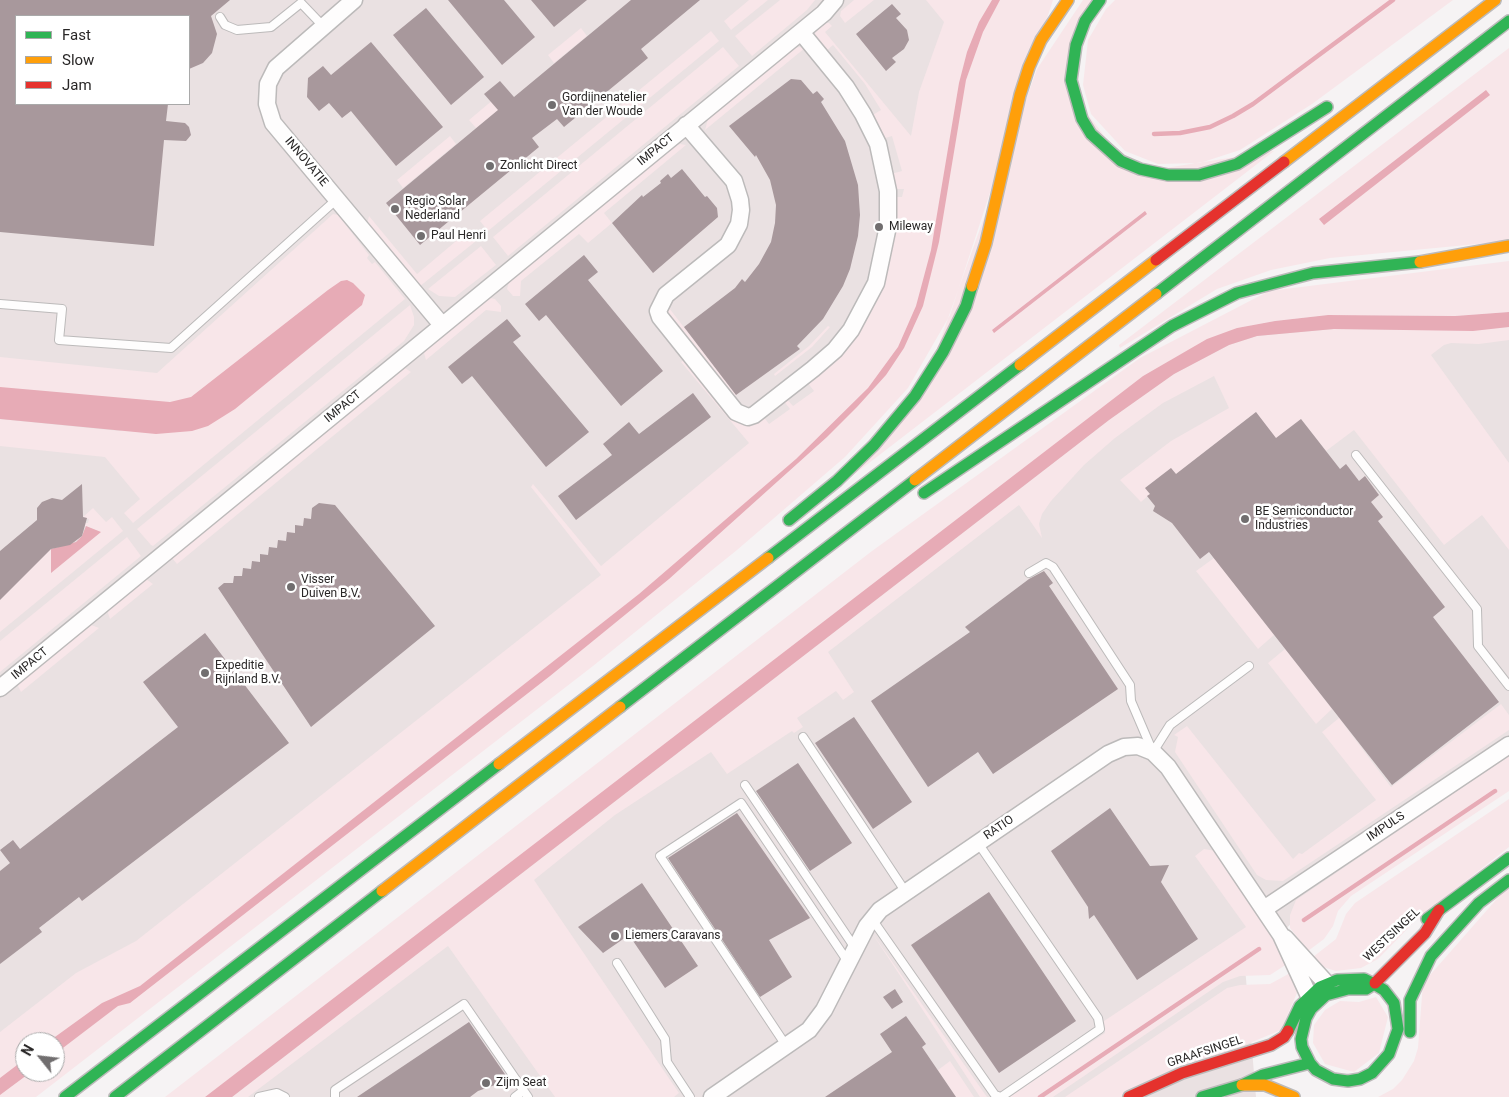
<!DOCTYPE html>
<style>
body{margin:0}
#map{position:relative;width:1509px;height:1097px;overflow:hidden;background:#f6f3f4;font-family:Roboto,sans-serif}
canvas{display:block}
.legend{position:absolute;left:15px;top:15px;width:175px;height:90px;box-sizing:border-box;background:#fff;border:1px solid #a9a9a9;margin:0;padding:6px 9px;list-style:none;font-size:15px;color:#292727}
.legend li{display:flex;align-items:center;gap:10px;height:25px}
.legend b{width:25px;border:1px solid #a9a9a9}
.north{position:absolute;left:15px;top:1032px;width:50px;height:50px;box-sizing:border-box;background:#fff;border:1px solid #a9a9a9;border-radius:50%;rotate:299deg;font-size:14px;font-weight:700;line-height:20px;text-align:center;color:#292727}
.north::after{content:'';display:block;margin:auto;width:18px;height:22px;background:#716e6f;clip-path:polygon(50% 0,100% 100%,50% 72%,0 100%)}
</style>
<div id="map">
<canvas width="1509" height="1097"></canvas>
<ul class="legend">
<li><b style="height:6px;background:#30b455"></b>Fast</li>
<li><b style="height:6px;background:#ff9f0a"></b>Slow</li>
<li><b style="height:6px;background:#e5322d"></b>Jam</li>
</ul>
<div class="north">N</div>
</div>
<script>
const g = document.querySelector('canvas').getContext('2d');
g.lineJoin = 'round';
function fill(path, color) { g.fillStyle = color; g.fill(path, 'evenodd'); }
const toPath = rows => new Path2D(rows.map(r => 'M' + r).join(''));
function stroke(path, color, width, dash) { g.strokeStyle = color; g.lineWidth = width; g.lineCap = dash ? 'butt' : 'round'; g.setLineDash(dash || []); g.stroke(path); }
function label(font, color, halo, rows, align = 'center') {
  g.font = font + ' Roboto,sans-serif'; g.lineWidth = 5; g.setLineDash([]); g.textBaseline = 'middle'; g.strokeStyle = halo; g.fillStyle = color; for (const [text, x, y, turn = 0] of rows) {
    g.save(); g.translate(x, y); g.rotate((+turn || 0) * Math.PI / 180); g.textAlign = isNaN(turn) ? turn : align; if (halo) g.strokeText(text, 0, 0); g.fillText(text, 0, 0); g.restore();
  }
}
const built = toPath([
 [0,0,996,0,916,316,55,1042,25,1042,0,1087],
 [16,16,189,16,189,104,16,104],
 [1509,319,1509,774,1309,907,1245,967,1256,1097,215,1097,1140,386,1256,331]
]);
const green = toPath([
 [749,0,768,0,731,30,724,21],
 [780,0,815,0,807,10,752,56,735,36],
 [854,0,874,0,845,23,840,16,841,11],
 [926,0,1053,0,950,315,908,388,845,457,737,550,593,666,36,1097,0,1097,0,1032,76,973,136,941,601,575,531,487,533,484,601,566,749,443,681,362,685,359,731,415,763,416,769,424,790,409,783,400,786,398,793,406,814,391,807,382,884,279,890,257,895,197,902,197,904,189,894,189,891,174,902,171,892,136,882,139,871,116,881,110,865,84,833,45,825,52,815,36,815,33,825,23,829,23,832,26,825,32,911,136,919,92,944,22],
 [25,1042,55,1042,55,1072,25,1072],
 [1083,0,1092,0,1065,85,1133,173,1274,151,808,510,920,397,1037,69],
 [1115,0,1453,0,1312,104,1240,150,1200,163,1158,164,1125,151,1091,114,1083,85,1088,40,1106,9],
 [581,28,587,36,554,63,548,55],
 [711,31,719,41,488,231,480,221],
 [723,47,739,66,508,256,493,237],
 [800,47,805,48,705,130,708,119,794,48],
 [1509,48,1509,241,1330,258,1271,270,1217,289,1120,348,1119,345],
 [506,89,513,98,476,128,469,120],
 [450,136,456,144,403,188,397,180],
 [680,144,686,145,604,213,612,223,588,243,579,234,521,281,520,296,513,296,507,289,509,282,674,146],
 [333,214,338,215,369,255,367,258,372,264,375,262,405,299,133,523,124,513,140,499,105,457,0,446,0,419,120,431,201,394,172,404,0,394,0,357,157,373],
 [369,216,417,274,468,231,476,241,419,287,367,224],
 [481,246,496,265,455,297,439,296,428,289],
 [1509,261,1509,312,1455,316,1328,315,1275,321,1237,328,1178,356,1143,376,205,1097,165,1097,872,551,1140,358,1269,291],
 [490,298,495,299,501,306,501,312,486,310,426,360,424,353,426,350],
 [666,304,736,395,733,398,667,314],
 [410,305,414,317,414,325,404,341,153,546,151,545,137,529],
 [828,326,830,327,812,347,775,376,774,374,809,346],
 [1509,327,1509,340,1479,344,1451,343,1444,345,1431,355,1509,463,1509,550,1482,515,1444,545,1354,430,1326,451,1301,419,1275,439,1256,412,1176,474,1171,468,1145,488,1150,494,1141,502,1120,480,1171,441,1229,408,1214,376,1163,403,1115,438,1084,465,1051,501,1042,514,1039,524,1042,538,1019,505,828,652,854,692,843,700,836,691,797,718,803,727,794,733,792,731,727,774,711,752,615,815,534,880,679,1093,674,1097,555,1097,448,946,248,1097,232,1097,1109,420,1174,374,1229,345,1257,336,1334,329,1439,330],
 [405,368,411,372,177,564,172,558],
 [93,508,106,522,112,517,123,531,0,632,0,600,51,549,51,572,100,532,77,523,88,523,89,519,83,517],
 [127,537,141,556,0,672,0,641],
 [1214,558,1274,635,1258,649,1196,571],
 [146,579,153,584,110,619,108,613,109,609],
 [91,625,99,628,21,692,18,686,20,682],
 [1285,649,1332,709,1316,724,1268,663],
 [1501,704,1509,715,1509,730,1283,881,1266,880,1257,875,1175,752,1178,737,1174,735,1187,726,1293,859,1299,853,1302,854,1376,800,1322,732,1339,718,1391,787],
 [1509,756,1509,791,1351,896,1338,911,1333,926,1324,939,1308,951,1290,928,1290,915,1296,900],
 [1509,799,1509,847,1415,921,1378,959,1361,968,1336,971,1323,967,1313,957,1336,939,1346,914,1355,903],
 [1204,849,1216,851,1270,932,1287,964,1270,975,1240,976,1223,982,1053,1097,1009,1097,1105,1033,1104,1021,1246,927,1195,856],
 [1509,885,1509,1097,1378,1097,1393,1089,1402,1080,1414,1061,1418,1048,1423,983],
 [872,933,987,1097,980,1097],
 [1292,972,1297,993,1281,1030,1120,1097,1065,1097,1227,988,1240,985,1270,984],
 [1376,997,1388,1017,1379,1053,1354,1072,1325,1064,1313,1043,1314,1025,1325,1010,1340,1001,1359,1002],
 [950,1061,974,1097,956,1097,938,1070]
]);
const water = toPath([
 [992,0,1000,0,983,32,966,80,939,242,923,306,904,348,886,375,857,407,827,437,669,579,550,676,130,1003,118,1006,55,1054,55,1042,48,1042,102,1003,140,986,639,594,796,459,868,388,898,347,916,306,931,250,959,83,967,52,979,22],
 [1486,90,1490,95,1324,225,1319,219],
 [1145,211,1147,214,994,333,992,330],
 [347,280,353,283,365,295,362,305,235,409,208,426,192,431,156,434,0,419,0,387,170,402,191,397,328,290,341,281],
 [1509,312,1509,327,1473,331,1334,329,1257,336,1229,345,1174,374,1109,420,232,1097,205,1097,1143,376,1207,339,1237,328,1275,321,1328,315,1455,316],
 [86,526,101,532,51,573,51,549,76,542,82,536],
 [25,1059,25,1072,31,1072,0,1095,0,1078]
]);
const stream = toPath([
 [1154,134,1180,133,1210,127,1233,116,1253,104,1393,0],
 [1304,920,1495,791],
 [1040,1097,1259,949]
]);
const building = toPath([
 [0,0,230,0,211,16,217,34,212,53,203,63,189,69,189,16,16,16,16,104,168,104,166,121,185,123,189,127,191,135,186,141,164,140,154,246,0,232],
 [448,0,504,0,535,37,502,65],
 [531,0,587,0,554,27],
 [631,0,700,0,641,49,648,58,564,127,557,119,532,138,539,147,420,245,386,203,498,110,484,94,500,81,514,97],
 [892,4,901,14,896,18,907,30,909,40,904,49,892,58,896,62,886,71,856,34],
 [426,8,484,77,451,105,393,35],
 [371,42,443,127,396,166,351,111,342,118,329,103,319,111,307,97,308,78,323,66,331,75],
 [791,79,801,80,813,94,817,91,824,99,821,102,845,141,858,185,860,215,858,236,850,269,843,286,823,319,797,346,800,349,736,395,684,327,735,288,742,279,745,282,759,264,771,242,775,223,776,205,770,180,756,155,755,157,729,126],
 [682,169,705,197,707,196,717,208,718,217,653,273,612,223,642,195,643,197,661,183,660,181,668,174,671,178],
 [584,255,598,272,588,280,663,371,621,406,546,315,539,321,525,304],
 [507,319,521,336,513,342,589,432,546,467,472,376,462,384,448,367],
 [693,393,711,417,576,520,558,496,612,455,603,444,629,422,639,434],
 [1256,412,1276,438,1301,419,1340,469,1346,464,1359,481,1365,476,1379,495,1371,502,1383,517,1378,521,1445,607,1433,617,1499,702,1392,785,1209,552,1200,559,1172,523,1153,511,1155,506,1147,496,1150,494,1145,488,1171,468,1176,474],
 [82,484,83,517,87,518,82,536,70,545,51,549,0,600,0,551,37,520,37,508,42,502,52,498,62,500],
 [319,503,335,505,435,626,311,727,218,588,224,583,233,583,234,576,242,576,243,568,251,569,252,561,260,562,260,554,268,555,269,547,277,548,278,540,286,541,287,532,295,533,295,525,303,526,304,518,311,519,312,508],
 [1044,571,1053,583,1049,586,1118,689,993,774,978,752,928,787,871,701,970,632,965,627,1029,579],
 [205,633,289,743,82,901,79,897,39,928,42,932,0,964,0,871,10,863,0,850,13,840,20,849,178,727,143,682],
 [854,717,912,802,873,829,815,743],
 [798,763,852,843,810,871,756,791],
 [1110,808,1150,866,1169,865,1161,882,1198,939,1137,980,1094,915,1089,919,1088,907,1051,851],
 [737,813,810,918,769,940,792,977,760,997,668,858],
 [642,883,698,966,665,988,629,935,603,953,578,927],
 [989,892,1076,1021,999,1073,911,945],
 [895,989,903,1002,892,1009,883,997],
 [906,1016,926,1044,922,1047,956,1097,825,1097,892,1052,880,1034],
 [469,1022,509,1080,478,1091,470,1097,357,1097]
]);
const lane = toPath([
 [220,17,225,25,237,30,271,27,301,3,323,26],
 [0,304,62,309,59,340,171,348,337,199],
 [1356,455,1477,609,1478,646,1509,686],
 [1029,573,1046,563,1053,567,1130,685,1131,701,1152,750],
 [803,737,905,891],
 [1153,752,1170,725,1249,666],
 [745,785,855,948],
 [872,919,995,1095,1001,1097,1100,1029,1098,1018,978,843],
 [617,963,665,1039,667,1062,690,1097],
 [787,1047,660,856,741,803,848,962],
 [259,1097,277,1093,285,1097],
 [335,1097,335,1090,464,1004,528,1097],
 [515,1097,523,1091]
]);
const street = toPath([
 [354,0,276,68,268,84,267,104,273,123,442,325],
 [686,125,734,181,740,200,741,210,739,224,728,245,666,295,658,311,660,317,736,412,748,417,754,415,813,369,835,350,851,330,876,283,888,226,888,191,878,144,863,114,846,87,801,32],
 [0,688,824,13,835,0],
 [1264,909,1509,745],
 [1285,938,1326,983],
 [712,1097,809,1030,824,1010,867,926,880,910,1108,754,1124,747,1138,746,1153,752,1168,767,1281,935,1309,996]
]);
const fast = toPath([
 [1100,0,1085,21,1076,45,1071,80,1082,119,1091,134,1121,161,1140,169,1168,175,1199,175,1237,164,1327,107],
 [1156,294,1509,21],
 [924,493,1172,326,1237,293,1313,273,1420,262],
 [789,520,837,481,874,445,915,396,943,352,966,306,972,286],
 [768,558,1020,365],
 [620,707,915,480],
 [1427,919,1509,858],
 [1288,1031,1300,1006,1320,987,1337,980,1364,979,1374,984,1384,990,1394,1003,1398,1029,1389,1054,1372,1073,1360,1079,1348,1081,1333,1079,1316,1070,1310,1063,1302,1047,1301,1039,1306,1018,1311,1009,1326,995,1348,989,1366,989,1374,984,1375,983],
 [1410,1032,1410,1000,1431,956,1479,903,1509,880],
 [65,1097,499,764],
 [115,1097,382,891],
 [1202,1097,1242,1085,1263,1075,1310,1063]
]);
const slow = toPath([
 [1284,162,1495,0],
 [1420,262,1509,246],
 [972,286,986,243,1020,95,1029,67,1041,40,1068,0],
 [1020,365,1156,260],
 [915,480,1156,294],
 [499,764,768,558],
 [382,891,620,707],
 [1242,1085,1265,1085,1294,1097]
]);
const jam = toPath([
 [1156,260,1284,162],
 [1375,983,1425,933,1439,910],
 [1129,1097,1182,1073,1271,1045,1284,1037,1288,1031]
]);
const markers = [
 [552,105,5,"#716e6f"],
 [490,166,5,"#716e6f"],
 [395,209,5,"#716e6f"],
 [879,227,5,"#716e6f"],
 [421,236,5,"#716e6f"],
 [1245,519,5,"#716e6f"],
 [291,587,5,"#716e6f"],
 [205,673,5,"#716e6f"],
 [615,936,5,"#716e6f"],
 [486,1083,5,"#716e6f"]
];
const poiNames = [
 ["Gordijnenatelier",562,98],
 ["Van der Woude",562,112],
 ["Zonlicht Direct",500,166],
 ["Regio Solar",405,202],
 ["Nederland",405,216],
 ["Mileway",889,227],
 ["Paul Henri",431,236],
 ["BE Semiconductor",1255,512],
 ["Industries",1255,526],
 ["Visser",301,580],
 ["Duiven B.V.",301,594],
 ["Expeditie",215,666],
 ["Rijnland B.V.",215,680],
 ["Liemers Caravans",625,936],
 ["Zijm Seat",496,1083]
];
const streetNames = [
 ["IMPACT",656,150,-39],
 ["INNOVATIE",306,162,50],
 ["IMPACT",343,407,-39],
 ["IMPACT",30,664,-39],
 ["IMPULS",1386,827,-34],
 ["RATIO",999,828,-34],
 ["WESTSINGEL",1392,935,-43],
 ["GRAAFSINGEL",1205,1052,-18]
];
fill(built, '#eae1e2');
fill(green, '#f8e6e9');
fill(water, '#e7abb6');
stroke(stream, '#e7abb6', 4.5);
fill(building, '#a8989c');
stroke(lane, '#bcbaba', 10);
stroke(street, '#bcbaba', 19);
stroke(fast, '#bcbaba', 14);
stroke(slow, '#bcbaba', 14);
stroke(jam, '#bcbaba', 14);
stroke(lane, '#fefdfd', 8);
stroke(street, '#fefdfd', 16);
stroke(fast, '#30b455', 11);
stroke(slow, '#ff9f0a', 11);
stroke(jam, '#e5322d', 11);
for (const [x, y, r, color] of markers) { const dot = new Path2D(); dot.arc(x, y, r, 0, 2 * Math.PI); g.fillStyle = color; g.fill(dot); stroke(dot, '#fff', 2); }
label('12px', '#292727', '#fff', poiNames, 'left');
label('12px', '#292727', '#fff', streetNames);
</script>
